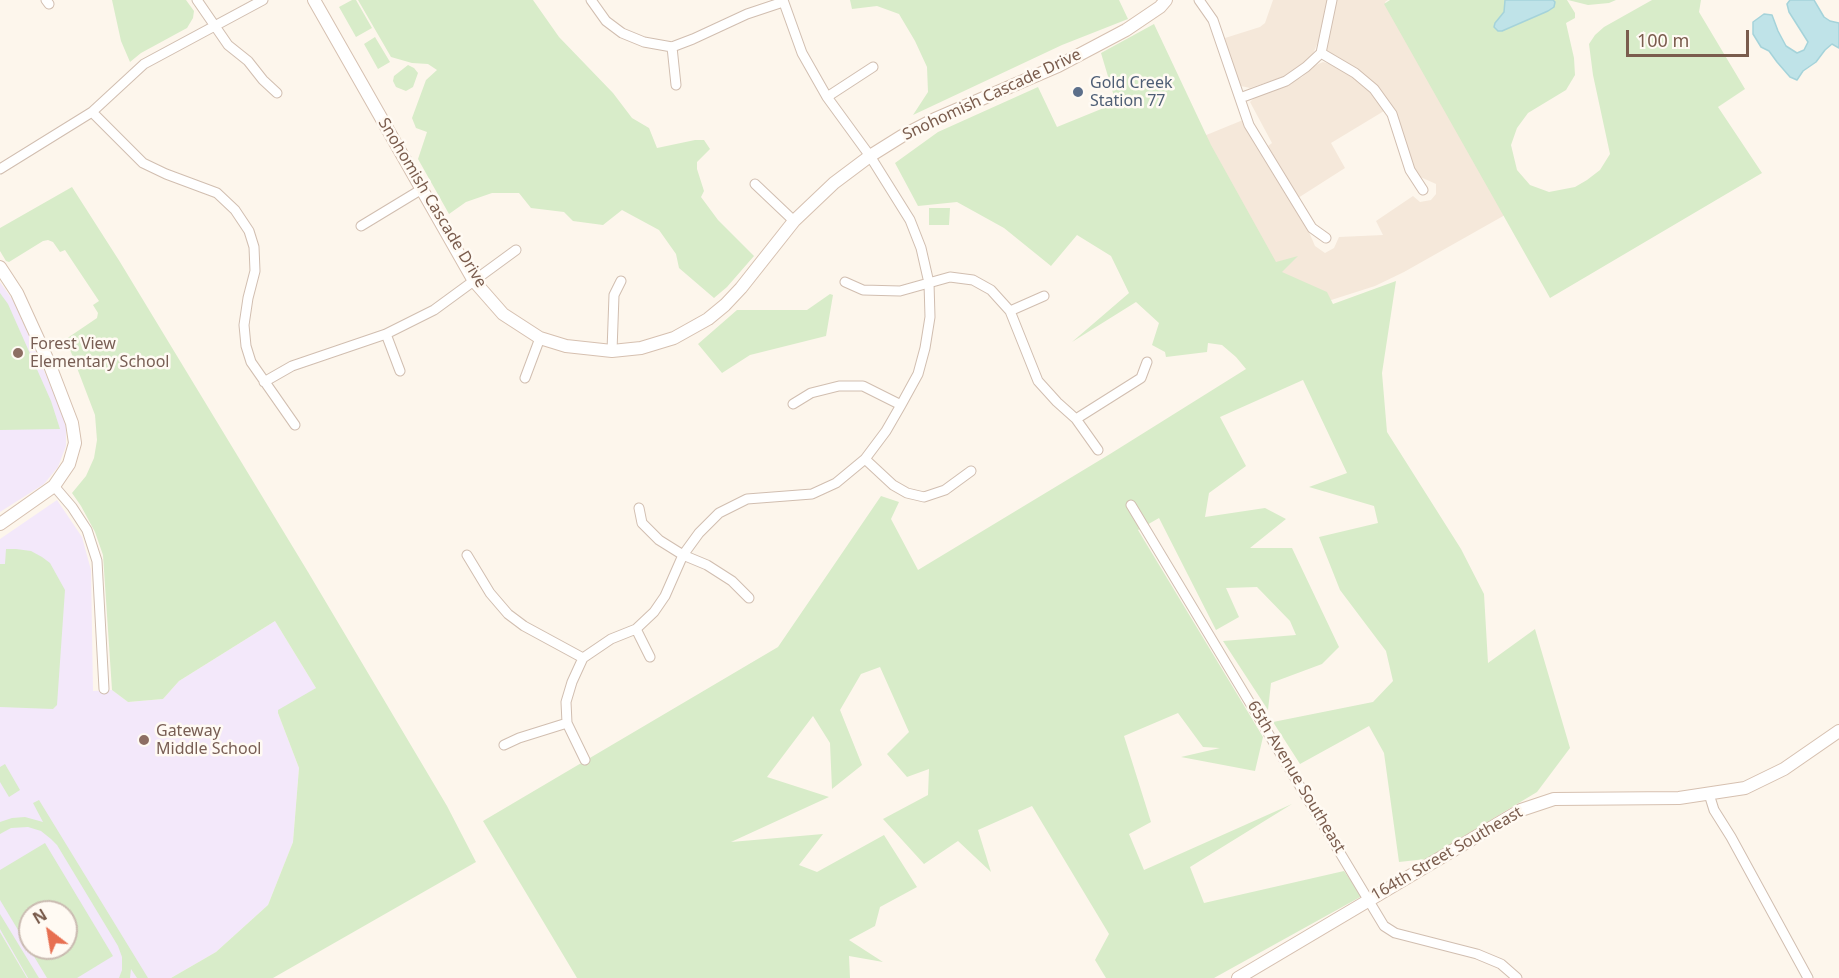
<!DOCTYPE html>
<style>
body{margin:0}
#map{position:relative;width:1839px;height:978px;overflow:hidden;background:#fdf6ec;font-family:"Noto Sans",sans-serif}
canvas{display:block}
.north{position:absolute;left:18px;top:900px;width:60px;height:60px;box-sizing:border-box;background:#fffaf3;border:2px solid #cabbb1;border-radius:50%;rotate:329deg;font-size:16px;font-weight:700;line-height:24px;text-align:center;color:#7a5c4d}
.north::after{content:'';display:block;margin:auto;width:21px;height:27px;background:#e76f51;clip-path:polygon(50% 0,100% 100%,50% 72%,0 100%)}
.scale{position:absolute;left:1626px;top:30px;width:123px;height:27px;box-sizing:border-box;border:3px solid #7a5c4d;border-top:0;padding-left:8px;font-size:18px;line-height:21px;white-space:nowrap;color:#7a5c4d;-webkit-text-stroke:4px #fffaf3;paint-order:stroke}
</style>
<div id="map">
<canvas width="1839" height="978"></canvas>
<div class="north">N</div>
<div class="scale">100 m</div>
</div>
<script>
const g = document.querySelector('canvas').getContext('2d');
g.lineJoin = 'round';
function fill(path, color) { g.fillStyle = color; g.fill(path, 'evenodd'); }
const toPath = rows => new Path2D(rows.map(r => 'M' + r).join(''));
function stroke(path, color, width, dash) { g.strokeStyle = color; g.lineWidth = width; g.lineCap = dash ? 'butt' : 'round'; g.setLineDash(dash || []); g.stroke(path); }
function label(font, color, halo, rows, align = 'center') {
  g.font = font + ' "Noto Sans",sans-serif'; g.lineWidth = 5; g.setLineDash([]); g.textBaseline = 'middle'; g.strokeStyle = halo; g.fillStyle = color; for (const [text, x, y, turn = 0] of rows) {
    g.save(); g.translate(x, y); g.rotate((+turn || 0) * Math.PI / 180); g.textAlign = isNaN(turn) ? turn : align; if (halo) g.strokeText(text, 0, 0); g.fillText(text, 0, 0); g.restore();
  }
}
const residential = toPath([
 [1273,0,1327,0,1318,42,1313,54,1305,63,1288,75,1250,88,1241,86,1238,81,1225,38,1260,27,1265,23],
 [1336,0,1388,0,1385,2,1392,14,1505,215,1404,272,1375,286,1300,310,1199,138,1243,120,1255,145,1309,232,1315,246,1325,253,1334,248,1339,237,1383,235,1376,221,1413,196,1420,202,1431,200,1436,194,1436,184,1416,175,1391,106,1372,81,1360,71,1326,50],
 [1323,62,1337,66,1348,73,1373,95,1384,111,1331,143,1345,168,1298,198,1268,146,1272,143,1250,102,1254,98,1302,77,1316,65]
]);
const education = toPath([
 [0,282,14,302,59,405,66,427,66,446,58,467,44,484,0,512],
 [57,500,82,537,91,570,93,691,112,690,128,702,163,699,179,681,275,621,316,688,278,713,299,768,293,842,268,905,216,952,171,978,27,978,0,932,0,539],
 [30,912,66,912,66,948,30,948]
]);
const green = toPath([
 [112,0,186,0,194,11,193,18,187,28,141,53,130,62,121,41],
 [352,0,356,0,372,28,356,37,339,7],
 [358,0,533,0,559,37,613,93,632,118,649,128,657,148,695,140,704,140,710,149,697,162,697,169,704,191,701,197,718,220,754,256,727,287,714,298,679,268,676,254,659,230,622,210,603,225,573,221,564,212,531,208,519,193,492,193,466,202,449,214,418,159,427,132,416,128,412,118,426,80,437,70,428,64,412,63,391,57],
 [850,0,1119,0,1128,19,1062,45,913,115,928,92,927,67,915,41,899,14,877,6,852,9],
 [1390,0,1567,0,1575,13,1575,18,1566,23,1574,58,1575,75,1566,90,1528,113,1517,128,1511,145,1517,170,1530,185,1549,192,1575,187,1587,180,1600,170,1610,154,1593,75,1589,44,1595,35,1604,27,1652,0,1701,0,1699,12,1745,89,1718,107,1762,173,1550,298,1384,4],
 [1568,0,1616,0,1609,3,1588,5],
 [1154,24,1211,145,1276,262,1298,256,1282,272,1327,292,1333,304,1396,281,1382,373,1387,432,1461,549,1484,594,1488,663,1535,629,1570,748,1537,792,1426,859,1399,862,1384,753,1369,726,1300,764,1273,722,1373,702,1393,681,1386,651,1340,590,1319,537,1378,523,1374,506,1309,487,1347,473,1303,380,1220,417,1246,466,1209,493,1205,517,1265,508,1286,519,1250,548,1292,548,1339,647,1322,664,1271,683,1268,710,1223,641,1296,635,1290,621,1257,587,1226,588,1239,617,1216,630,1159,518,1138,530,1263,737,1255,771,1181,757,1220,748,1203,747,1178,713,1124,736,1151,822,1129,834,1144,870,1292,804,1190,867,1204,903,1344,871,1362,896,1214,978,1106,978,1095,960,1109,934,1032,806,978,830,991,872,958,841,924,864,883,819,928,795,929,769,907,777,887,754,909,732,880,667,861,674,840,710,862,765,832,789,830,743,813,716,767,777,829,797,731,842,823,834,799,865,817,872,884,835,917,887,880,907,875,926,849,940,883,962,849,956,850,978,577,978,483,821,778,647,881,496,899,502,891,519,918,570,1110,454,1246,369,1236,357,1222,345,1208,343,1207,352,1166,357,1165,352,1152,345,1159,323,1136,302,1072,342,1129,293,1111,256,1077,235,1051,266,1004,228,957,202,918,206,895,163,938,132,1038,87,1057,127,1116,103,1101,53],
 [375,37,390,62,378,69,364,44],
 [408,65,414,68,418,73,413,87,406,91,396,87,393,81,394,76],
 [72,187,120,262,308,572,447,806,476,862,273,978,171,978,216,952,268,905,293,842,299,768,278,713,278,710,316,688,275,621,179,681,163,699,128,702,112,690,103,555,95,532,81,506,72,493,86,476,94,458,97,440,95,415,66,339,97,318,98,313,93,305,99,301,65,250,60,252,53,242,48,240,43,241,9,262,6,261,0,251,0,228],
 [929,208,950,208,949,225,929,225],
 [0,293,8,304,51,401,60,429,0,430],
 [830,294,833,295,826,336,750,355,722,373,698,344,737,310,807,310],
 [6,549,16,549,31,551,42,557,50,563,65,590,57,705,53,709,0,707,0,564,5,564],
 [5,764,20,790,9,797,0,782,0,767],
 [39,800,148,978,137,978,131,969,130,978,119,978,122,970,122,957,118,946,57,845,51,839,41,831,28,827,11,828,0,834,0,822,12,818,25,817,43,822,33,803],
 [45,843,113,956,77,978,47,978,0,900,0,870],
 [30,912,66,912,66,948,30,948],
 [0,914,39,978,28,978,0,929],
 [0,932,27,978,0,978]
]);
const water = toPath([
 [1505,0,1553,0,1555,2,1554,7,1548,11,1502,31,1498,31,1494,27,1495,23,1504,12,1505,0],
 [1790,0,1814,0,1824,17,1830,21,1839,23,1839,48,1832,44,1825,50,1816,62,1803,71,1797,80,1790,77,1777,62,1769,51,1761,47,1753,34,1753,22,1764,14,1772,15,1778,31,1786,46,1797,53,1804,50,1808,42,1789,12,1787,4,1790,0]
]);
const street = toPath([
 [46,0,49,4],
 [197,0,228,45,248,61,263,80,277,93],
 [591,0,606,21,622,33,644,42,672,47],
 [1199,0,1213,20,1249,125,1312,228,1326,238],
 [672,47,693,39,747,14,783,2],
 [672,47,676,85],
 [1321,53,1355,73,1374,89,1392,114,1410,170,1423,190],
 [827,97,873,67],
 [1240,98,1286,81,1306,67,1321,53,1332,0],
 [92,112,143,163,166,174,217,193,235,210,249,231,254,247,255,271,248,298,244,325,246,346,251,362,295,425],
 [0,169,92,112,144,64,263,0],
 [755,184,794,221],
 [361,226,422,189],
 [845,282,863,290,900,291,950,277,973,280,991,290,1010,311,1038,381,1057,402,1076,419,1098,450],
 [1010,311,1044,296],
 [386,334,400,371],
 [612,351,614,295,621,281],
 [525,378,540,338],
 [264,382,292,366,386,334,434,310,516,250],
 [793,404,811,393,839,386,863,386,901,405],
 [1076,419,1141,378,1147,362],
 [865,459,893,485,907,493,924,497,945,490,971,471],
 [54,486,72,507,87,530,97,561,104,689],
 [1131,505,1384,926,1395,933,1477,954,1501,964,1517,978],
 [639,508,642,523,659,540,683,555,707,565,732,581,749,598],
 [467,555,490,593,508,614,524,626,583,658],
 [636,629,650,657],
 [504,745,519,738,567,723],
 [585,760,567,723,566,702,572,682,583,658,611,639,636,629,654,612,665,596,683,555,699,533,719,513,747,499,812,494,836,483,865,459,886,431,901,405,918,374,925,348,930,317,929,283,921,248,910,220,870,156,827,97,802,53,783,0],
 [1709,794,1714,810,1731,837,1808,978]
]);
const secondary = toPath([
 [314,0,474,281,503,314,540,338,566,346,612,351,641,348,674,338,708,319,725,305,741,288,794,221,834,183,870,156,902,136,935,119,1058,66,1126,30,1160,7,1166,0],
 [0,267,17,293,49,363,72,423,75,443,69,464,54,486,0,524],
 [1238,978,1521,810,1554,799,1679,798,1745,788,1784,769,1839,731]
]);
const markers = [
 [1078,92,6,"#5c6f8a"],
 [18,353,6,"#8d6e63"],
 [144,740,6,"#8d6e63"]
];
const serviceNames = [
 ["Gold Creek",1090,83],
 ["Station 77",1090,101]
];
const streetNames = [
 ["Snohomish Cascade Drive",992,95,-25],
 ["Snohomish Cascade Drive",432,203,59],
 ["65th Avenue Southeast",1296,777,59],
 ["164th Street Southeast",1447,854,-30]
];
const educationNames = [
 ["Forest View",30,344],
 ["Elementary School",30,362],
 ["Gateway",156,731],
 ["Middle School",156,749]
];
fill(residential, '#f5e8da');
fill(education, '#f3e8fa');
fill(green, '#d8ecc9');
fill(water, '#bfe3e8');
stroke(water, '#a5d3da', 1.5);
stroke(street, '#d1beb0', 11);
stroke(secondary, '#d6c0b0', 14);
stroke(street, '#fff', 9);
stroke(secondary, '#fff', 12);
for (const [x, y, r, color] of markers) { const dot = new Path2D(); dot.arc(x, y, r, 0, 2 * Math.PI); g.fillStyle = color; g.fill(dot); stroke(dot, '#fffaf3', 2); }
label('16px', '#4e5e75', '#fffaf3', serviceNames, 'left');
label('16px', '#7a5c4d', '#fffaf3', streetNames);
label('16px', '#785e54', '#fffaf3', educationNames, 'left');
</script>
